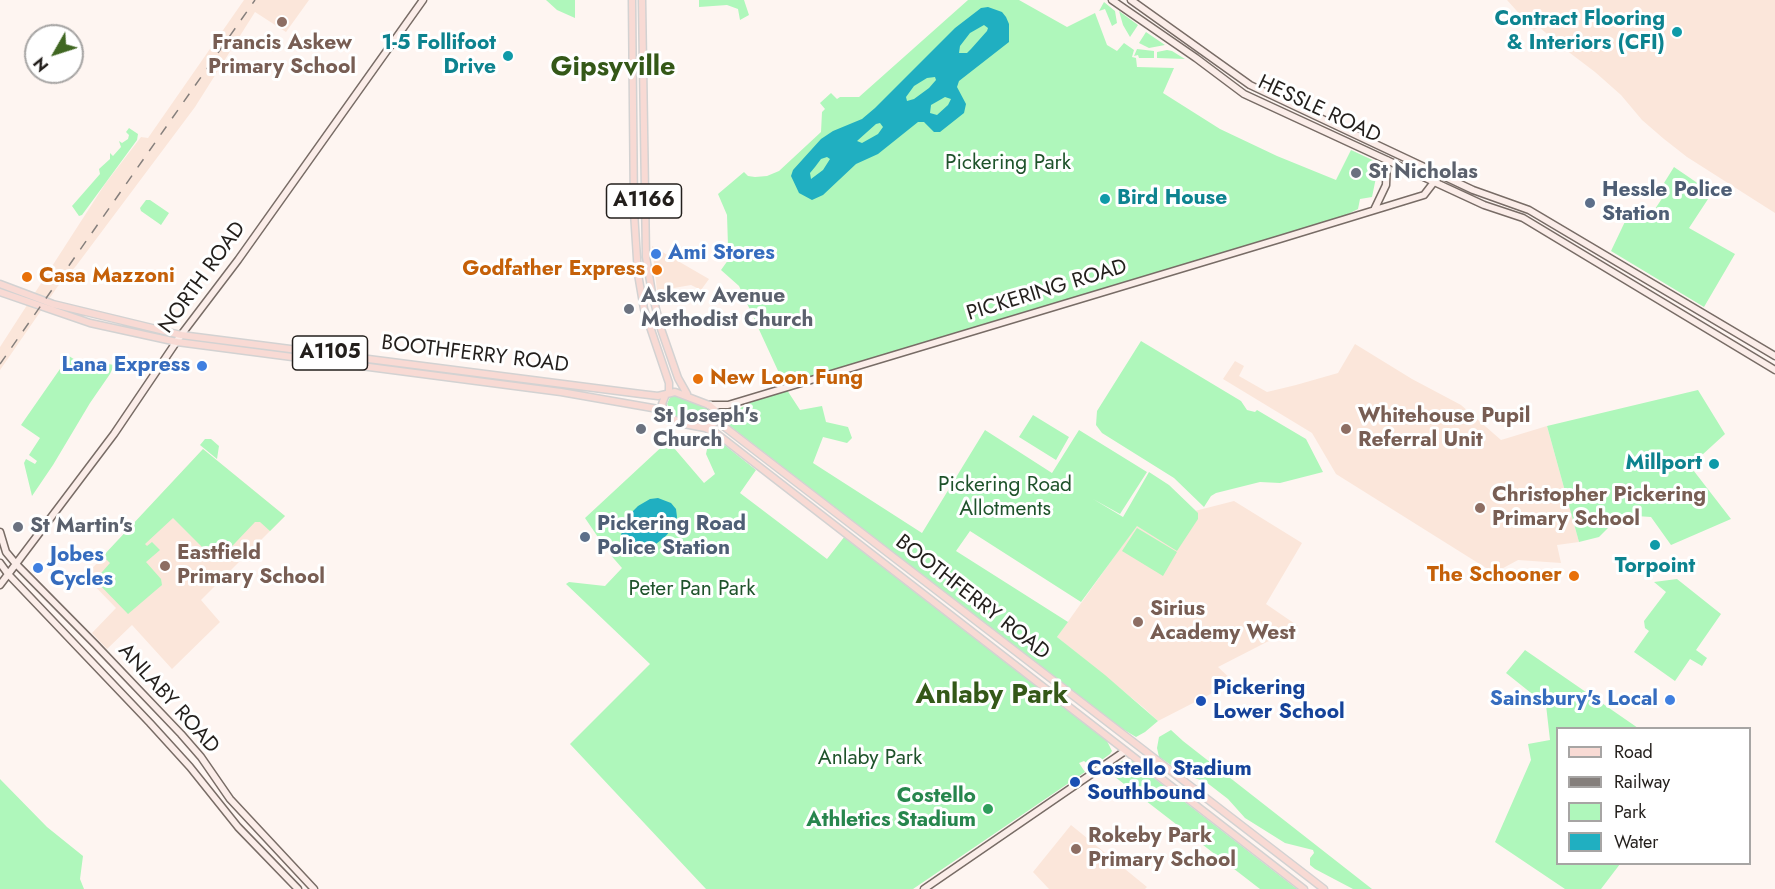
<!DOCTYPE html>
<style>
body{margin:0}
#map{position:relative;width:1775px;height:889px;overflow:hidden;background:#fef5f1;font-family:Jost,sans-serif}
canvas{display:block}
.legend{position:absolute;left:1556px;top:727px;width:195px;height:138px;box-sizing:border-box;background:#fff;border:2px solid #a7a5a4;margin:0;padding:8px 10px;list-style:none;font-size:18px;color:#231f1c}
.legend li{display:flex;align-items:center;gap:12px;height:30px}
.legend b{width:30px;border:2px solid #a7a5a4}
.north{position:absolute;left:24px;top:24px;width:60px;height:60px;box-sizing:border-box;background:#fff;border:2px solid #a7a5a4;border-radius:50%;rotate:231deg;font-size:16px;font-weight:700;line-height:24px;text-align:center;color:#231f1c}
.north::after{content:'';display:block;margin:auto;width:21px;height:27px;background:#406722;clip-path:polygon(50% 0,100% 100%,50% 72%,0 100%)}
</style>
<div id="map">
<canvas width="1775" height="889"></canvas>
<ul class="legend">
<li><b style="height:8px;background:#f8dad4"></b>Road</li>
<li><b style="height:8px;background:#857f7c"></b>Railway</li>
<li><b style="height:16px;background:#aff7bb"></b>Park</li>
<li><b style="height:16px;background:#20afc1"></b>Water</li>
</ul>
<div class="north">N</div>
</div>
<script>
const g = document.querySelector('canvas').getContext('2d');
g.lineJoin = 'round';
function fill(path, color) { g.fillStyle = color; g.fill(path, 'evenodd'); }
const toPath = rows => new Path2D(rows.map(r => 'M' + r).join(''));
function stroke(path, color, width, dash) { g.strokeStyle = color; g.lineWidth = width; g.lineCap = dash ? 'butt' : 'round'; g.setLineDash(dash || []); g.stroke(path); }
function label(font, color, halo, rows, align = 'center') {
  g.font = font + ' Jost,sans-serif'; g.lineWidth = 6; g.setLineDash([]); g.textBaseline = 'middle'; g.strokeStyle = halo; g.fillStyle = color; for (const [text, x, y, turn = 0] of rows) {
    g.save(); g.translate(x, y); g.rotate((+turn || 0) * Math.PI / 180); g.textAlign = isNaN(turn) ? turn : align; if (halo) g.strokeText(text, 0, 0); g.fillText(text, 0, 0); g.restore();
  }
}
const built = toPath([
 [244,0,309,0,286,32,255,12,195,107,76,266,58,286,0,370,0,347,105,184,141,137,148,138],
 [1507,0,1775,0,1775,213,1687,157,1664,139,1642,120,1621,95,1595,72,1566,50,1539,27,1534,30],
 [652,246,709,279,701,290,691,285,657,291],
 [1355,344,1412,379,1461,405,1501,440,1547,426,1579,542,1557,545,1561,563,1518,560,1494,573,1336,474,1312,433,1223,379,1235,361,1244,366,1239,376,1267,392,1296,385,1338,373],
 [203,449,285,516,201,600,220,622,172,669,132,625,107,649,92,633,116,608,85,576],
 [1234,501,1302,543,1266,604,1298,626,1218,667,1234,682,1158,721,1144,708,1057,637,1136,526],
 [1071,825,1147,887,1145,889,1049,889,1033,872]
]);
const green = toPath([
 [546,0,575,0,575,18,557,10],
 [699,0,744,0,749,15,740,20,738,9,727,5,699,7],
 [968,0,1019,0,1067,27,1095,13,1107,45,1117,51,1124,43,1134,50,1132,57,1136,58,1137,67,1174,68,1163,93,1220,129,1277,156,1336,180,1351,150,1379,163,1372,197,1360,199,1358,209,1344,216,785,387,800,410,822,406,826,422,848,427,852,438,847,443,823,437,813,463,922,533,985,430,1052,473,1079,430,1147,472,1120,514,1093,499,1123,517,1149,472,1169,485,1194,509,1198,513,1198,519,1177,551,1137,526,1081,602,970,531,956,551,1068,622,1057,637,1105,675,1158,721,1145,732,1136,737,1111,722,726,423,730,413,785,386,739,286,721,270,731,256,728,246,727,215,718,194,744,172,748,176,755,177,767,176,779,171,821,132,822,112,825,109,820,103,831,93,837,99,840,97,859,97],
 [1104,2,1115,11,1117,23,1112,26,1105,9,1099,11],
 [1119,11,1138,25,1130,37,1123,25],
 [1146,32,1165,45,1149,48,1139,43],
 [1137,49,1154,51,1154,58,1139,58,1138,55,1134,56],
 [1167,50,1172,51,1185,59,1157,58,1157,52],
 [129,128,138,134,137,140,82,215,79,216,72,206,100,174,99,169,110,159,110,153,113,156,121,147,119,141,122,143,128,139,129,135,126,132],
 [1674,167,1712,193,1689,228,1735,254,1704,307,1611,251,1631,209,1649,218,1669,188,1664,183],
 [146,200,150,200,169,213,161,225,141,211,140,208],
 [1141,341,1241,401,1247,410,1255,412,1257,410,1306,439,1323,472,1280,483,1260,482,1216,493,1211,496,1204,507,1174,478,1102,433,1096,425,1097,411],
 [69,356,86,367,91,361,114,365,110,374,90,403,53,465,32,496,24,463,26,459,35,464,37,461,29,455,40,438,21,425],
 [1698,390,1725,434,1690,466,1731,519,1671,545,1651,517,1621,515,1599,537,1579,542,1547,426],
 [676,396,708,409,712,411,712,420,703,425,696,424,676,416,667,404,670,397],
 [1033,415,1069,437,1056,460,1019,437],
 [205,439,211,439,219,446,217,459,200,445],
 [717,439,756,470,740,493,827,559,845,536,1107,741,1112,751,1110,754,1092,767,1084,761,1079,763,1085,772,913,889,706,889,570,744,650,664,566,584,569,582,605,586,622,568,608,552,585,518,668,441,704,483,715,474,706,454,709,440],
 [203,449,285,516,270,531,260,522,255,522,217,562,173,518,145,544,147,546,152,542,160,550,146,562,161,579,162,585,128,614,95,580,110,563,103,556],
 [1137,528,1177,552,1163,576,1122,551],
 [1677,579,1721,614,1696,650,1707,658,1702,666,1690,659,1675,681,1634,652,1649,631,1645,628,1644,621,1666,592,1654,582],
 [1525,650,1638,728,1558,728,1558,864,1620,864,1601,889,1565,889,1495,842,1531,760,1528,744,1550,740,1546,705,1506,673],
 [1171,730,1183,741,1372,889,1353,889,1315,869,1310,865,1310,858,1314,853,1313,850,1285,843,1245,818,1228,799,1206,782,1186,775,1159,757,1157,748,1159,737],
 [1126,759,1132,761,1297,889,1260,889,1106,770],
 [0,779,47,827,83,856,80,879,84,889,0,889]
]);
const water = toPath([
 [988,7,1002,12,1006,17,1009,24,1009,42,959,81,957,87,966,104,964,113,940,132,934,132,924,122,918,122,878,154,856,164,823,195,812,200,799,193,791,176,793,170,821,139,833,131,862,119,875,108,955,28,981,8],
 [984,25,988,28,987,31,971,49,967,53,959,53,960,46,970,33],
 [935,77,936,80,929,88,914,99,907,101,906,97,914,86,927,78],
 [945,97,951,99,948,105,937,115,930,113,931,105],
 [876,124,880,123,883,127,878,134,862,143,857,141],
 [827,157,830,159,823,170,811,179,810,173,815,167,821,159],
 [658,498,671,503,676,509,677,517,675,525,665,537,652,547,644,550,636,550,629,547,621,535,627,517,638,506,650,499]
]);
const secondary = toPath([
 [1112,0,1196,58,1244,94,1484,205,1523,218,1775,370],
 [1131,0,1250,85,1473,190,1529,210,1775,356],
 [1375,208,1386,185,1387,160],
 [709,405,728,405,1280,239,1424,195,1434,182],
 [0,532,6,552,16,564,95,644,181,734,201,757,230,799,314,889],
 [0,563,8,574,150,723,190,767,238,827,298,889],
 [0,585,114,434,181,335,238,260,423,0],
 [924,889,1125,751]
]);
const primary = toPath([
 [632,0,634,212,638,274,644,309,669,383,669,392],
 [642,0,646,257,652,293,661,329,678,378,687,394],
 [0,284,53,304,181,335,641,394,658,396,675,392,709,405,714,409,717,418,722,425,1324,889],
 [0,292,90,323,177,342,561,392,664,410],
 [666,394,662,404,664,410,673,419,684,424,705,428,713,424,717,418],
 [705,428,716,433,743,454,1304,889]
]);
const rail = toPath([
 [0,364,255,0]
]);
const markers = [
 [282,22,6,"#8d6e63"],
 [1677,32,6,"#0f9aa8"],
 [508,56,6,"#0f9aa8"],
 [1356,173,6,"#6b7280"],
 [1105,199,6,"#0f9aa8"],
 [1590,203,6,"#5c6f8a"],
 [656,254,6,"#3f7fe0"],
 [657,270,6,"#e8710a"],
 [27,277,6,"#e8710a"],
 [629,309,6,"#6b7280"],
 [202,366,6,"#3f7fe0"],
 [698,379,6,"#e8710a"],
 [641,429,6,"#6b7280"],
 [1346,429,6,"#8d6e63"],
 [1714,464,6,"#0f9aa8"],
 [1480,508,6,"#8d6e63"],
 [18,527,6,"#6b7280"],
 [585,537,6,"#5c6f8a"],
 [1655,545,6,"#0f9aa8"],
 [165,566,6,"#8d6e63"],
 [38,568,6,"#3f7fe0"],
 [1574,576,6,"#e8710a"],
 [1138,622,6,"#8d6e63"],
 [1670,700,6,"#3f7fe0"],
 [1201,701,6,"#1a4fb4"],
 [1075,782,6,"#1a4fb4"],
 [988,809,6,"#2e9e5b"],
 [1076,849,6,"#8d6e63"]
];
const shields = [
 [644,201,75],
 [330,353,75]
];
const shieldNames = [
 ["A1166",644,201],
 ["A1105",330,353]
];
const cultureNames = [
 ["Contract Flooring",1665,20],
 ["& Interiors (CFI)",1665,44],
 ["1-5 Follifoot",496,44],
 ["Drive",496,68],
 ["Bird House",1117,199,"left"],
 ["Millport",1702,464],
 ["Torpoint",1655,567,"center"]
];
const educationNames = [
 ["Francis Askew",282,44,"center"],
 ["Primary School",282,68,"center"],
 ["Whitehouse Pupil",1358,417],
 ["Referral Unit",1358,441],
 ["Christopher Pickering",1492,496],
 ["Primary School",1492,520],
 ["Eastfield",177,554],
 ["Primary School",177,578],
 ["Sirius",1150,610],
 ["Academy West",1150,634],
 ["Rokeby Park",1088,837],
 ["Primary School",1088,861]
];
const streetNames = [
 ["HESSLE ROAD",1319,110,25],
 ["NORTH ROAD",203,278,-54],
 ["PICKERING ROAD",1047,291,-17],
 ["BOOTHFERRY ROAD",475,355,7],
 ["BOOTHFERRY ROAD",972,598,38],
 ["ANLABY ROAD",168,699,48]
];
const parkNames = [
 ["Pickering Park",1008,164],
 ["Pickering Road",1005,486],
 ["Allotments",1005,510],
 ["Peter Pan Park",692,590],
 ["Anlaby Park",870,759]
];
const worshipNames = [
 ["St Nicholas",1368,173],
 ["Askew Avenue",641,297],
 ["Methodist Church",641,321],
 ["St Joseph's",653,417],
 ["Church",653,441],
 ["St Martin's",30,527]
];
const serviceNames = [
 ["Hessle Police",1602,191],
 ["Station",1602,215],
 ["Pickering Road",597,525],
 ["Police Station",597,549]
];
const shopNames = [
 ["Ami Stores",668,254],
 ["Lana Express",190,366,"right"],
 ["Jobes",50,556],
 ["Cycles",50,580],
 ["Sainsbury's Local",1658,700,"right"]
];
const foodNames = [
 ["Godfather Express",645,270],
 ["Casa Mazzoni",39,277,"left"],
 ["New Loon Fung",710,379,"left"],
 ["The Schooner",1562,576]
];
const transitNames = [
 ["Pickering",1213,689],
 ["Lower School",1213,713],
 ["Costello Stadium",1087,770],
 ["Southbound",1087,794]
];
const leisureNames = [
 ["Costello",976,797],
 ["Athletics Stadium",976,821]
];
const districtNames = [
 ["Gipsyville",613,68],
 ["Anlaby Park",992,696]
];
fill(built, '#fbe6da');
fill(green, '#aff7bb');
fill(water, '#20afc1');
stroke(secondary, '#786c66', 9);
stroke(primary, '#d3d2d2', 9);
stroke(secondary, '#fbede9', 6);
stroke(primary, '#f8dad4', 6);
stroke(rail, '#857f7c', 1.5, [10, 10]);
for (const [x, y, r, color] of markers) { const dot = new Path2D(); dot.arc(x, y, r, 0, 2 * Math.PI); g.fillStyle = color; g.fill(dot); stroke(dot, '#fff', 2); }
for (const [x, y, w] of shields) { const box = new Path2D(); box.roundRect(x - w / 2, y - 17, w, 34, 4.5); g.fillStyle = '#fff'; g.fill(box); stroke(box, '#231f1c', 1.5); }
label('bold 20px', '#231f1c', null, shieldNames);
label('bold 21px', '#0d838f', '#fff', cultureNames, 'right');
label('bold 21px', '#785e54', '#fff', educationNames, 'left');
label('21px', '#231f1c', '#fff', streetNames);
label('21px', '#1f532b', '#fff', parkNames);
label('bold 21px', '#5b616d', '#fff', worshipNames, 'left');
label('bold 21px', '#4e5e75', '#fff', serviceNames, 'left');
label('bold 21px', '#366cbe', '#fff', shopNames, 'left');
label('bold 21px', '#c56008', '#fff', foodNames, 'right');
label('bold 21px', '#164399', '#fff', transitNames, 'left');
label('bold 21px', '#27864d', '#fff', leisureNames, 'right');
label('bold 27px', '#345818', '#fff', districtNames);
</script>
